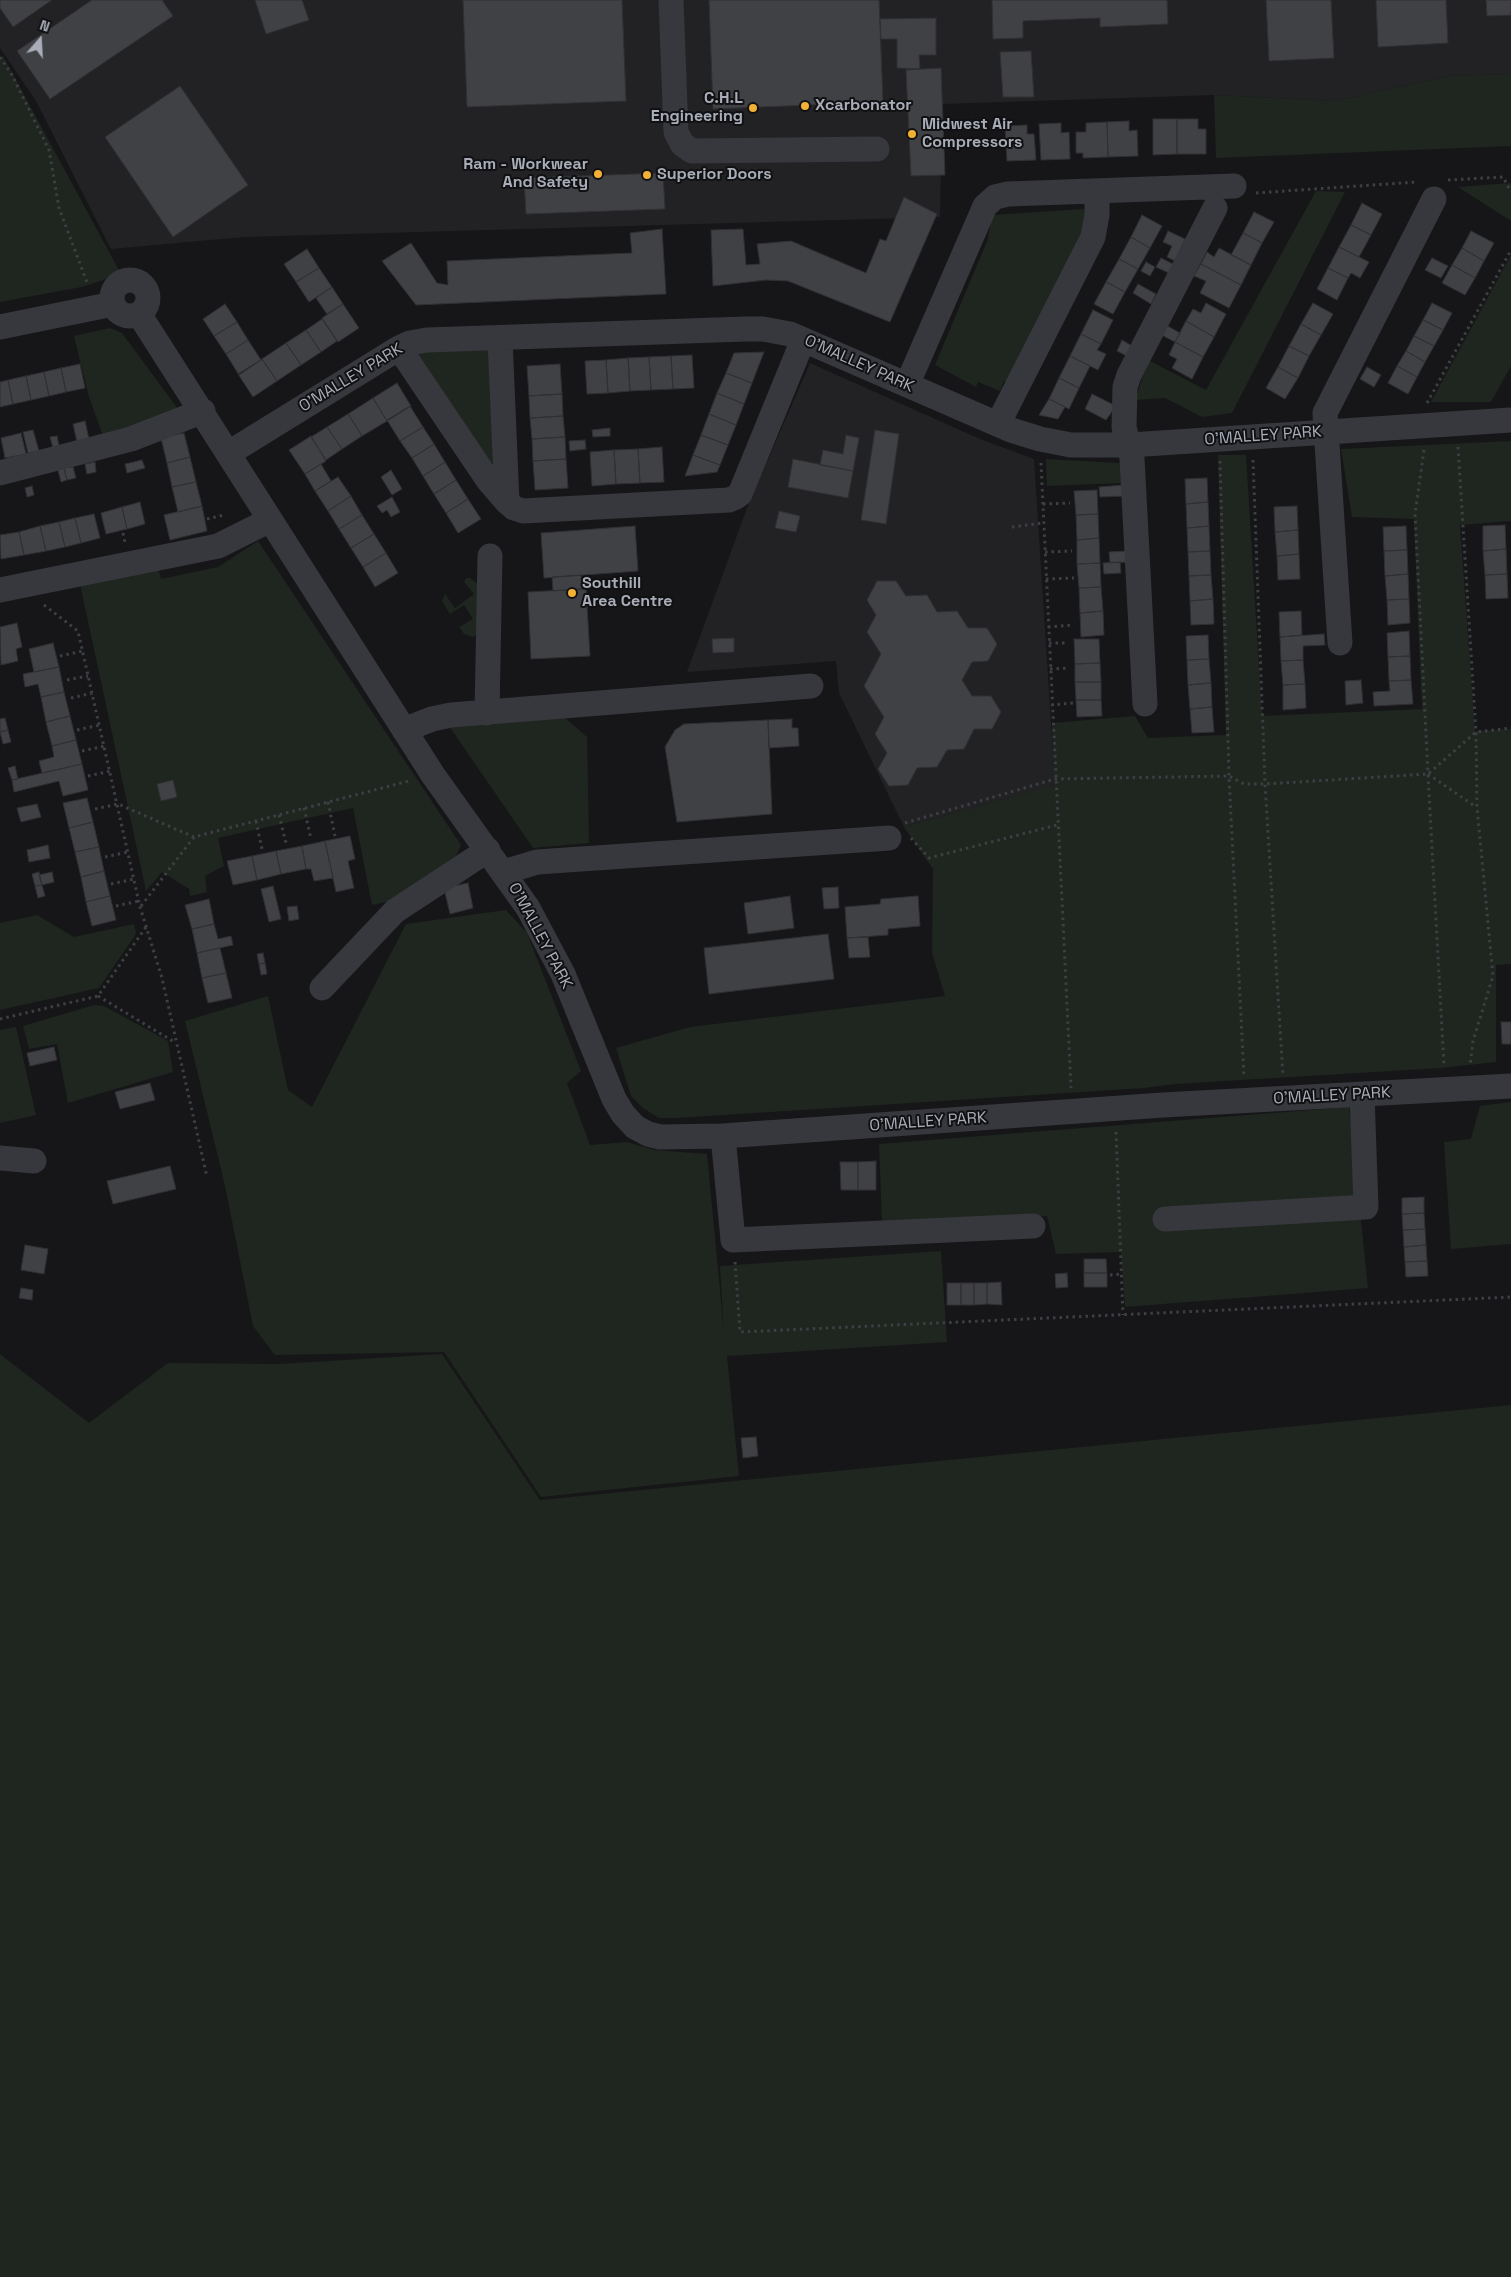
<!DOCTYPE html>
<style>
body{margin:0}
#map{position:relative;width:1511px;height:2277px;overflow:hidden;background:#161618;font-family:"Space Grotesk",sans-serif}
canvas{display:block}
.north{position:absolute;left:15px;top:15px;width:50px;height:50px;-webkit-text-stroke:4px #111113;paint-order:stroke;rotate:19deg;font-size:14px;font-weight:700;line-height:20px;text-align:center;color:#a8adb8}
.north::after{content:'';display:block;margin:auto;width:18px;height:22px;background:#a8adb8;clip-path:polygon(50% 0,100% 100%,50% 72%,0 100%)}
</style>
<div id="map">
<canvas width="1511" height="2277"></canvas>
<div class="north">N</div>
</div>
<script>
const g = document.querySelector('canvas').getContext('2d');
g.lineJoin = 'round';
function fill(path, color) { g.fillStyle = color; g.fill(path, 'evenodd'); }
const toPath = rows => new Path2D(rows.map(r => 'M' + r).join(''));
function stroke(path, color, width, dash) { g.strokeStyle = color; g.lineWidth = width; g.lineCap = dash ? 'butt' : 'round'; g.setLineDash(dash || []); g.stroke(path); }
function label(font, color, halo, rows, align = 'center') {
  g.font = font + ' "Space Grotesk",sans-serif'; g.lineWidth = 4; g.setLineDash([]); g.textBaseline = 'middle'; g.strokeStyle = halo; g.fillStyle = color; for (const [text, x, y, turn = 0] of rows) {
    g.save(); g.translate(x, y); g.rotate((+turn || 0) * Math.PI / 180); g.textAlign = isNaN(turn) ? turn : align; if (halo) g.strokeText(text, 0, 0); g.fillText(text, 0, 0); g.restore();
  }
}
const built = toPath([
 [0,0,1511,0,1511,74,1448,76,1335,101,1214,95,942,104,940,217,244,237,111,249,36,101,0,48],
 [810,363,980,439,1034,459,1055,785,904,827,839,693,836,661,687,672,747,508]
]);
const green = toPath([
 [3,56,121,274,82,287,0,302,0,58],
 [1511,74,1511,146,1216,158,1214,95,1335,101,1448,76],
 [1511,183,1511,221,1458,187],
 [1316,191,1345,192,1232,413,1202,417,1165,398,1135,400,1148,360,1206,390],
 [1084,209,1087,219,1084,232,1008,382,1004,381,1000,391,978,382,976,387,935,365,988,239,992,215],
 [1511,255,1511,366,1491,402,1431,402],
 [110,328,122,333,178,409,103,436,89,397,74,336],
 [489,348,497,458,493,463,487,464,418,356,421,350],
 [1511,441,1511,521,1460,525,1475,731,1511,729,1511,964,1496,965,1496,1062,1441,1068,1175,1084,1144,1088,677,1118,659,1118,643,1108,631,1096,616,1048,690,1027,945,996,932,953,933,869,904,827,1054,785,1052,723,1135,716,1148,738,1226,735,1218,455,1246,455,1262,716,1422,709,1414,519,1352,517,1341,449],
 [1046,459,1121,463,1123,483,1047,486],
 [258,541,461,845,456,856,391,901,372,905,353,808,218,838,224,866,205,876,207,892,190,896,189,889,162,872,146,891,80,584,158,568,161,579,218,567],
 [466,578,470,578,479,585,479,633,473,637,464,634,459,627,473,619,464,605,450,614,442,601,445,594,455,608,474,594,464,582],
 [562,715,587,737,589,843,533,848,449,726],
 [506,910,527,933,581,1071,567,1083,590,1145,627,1142,654,1150,707,1154,724,1332,720,1266,941,1251,947,1342,727,1356,739,1476,541,1497,444,1352,275,1355,253,1326,225,1186,185,1021,268,996,288,1090,312,1107,406,924],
 [37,915,74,937,134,924,136,934,99,988,0,1010,0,923],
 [94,1005,104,1006,168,1041,173,1072,68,1103,57,1044,29,1049,23,1026],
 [16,1027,36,1115,0,1123,0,1030],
 [1511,1102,1511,1244,1451,1249,1444,1142,1471,1139,1480,1106],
 [1349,1107,1368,1288,1125,1307,1121,1252,1056,1254,1047,1216,882,1224,879,1144],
 [0,1354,89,1423,168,1363,279,1364,442,1354,540,1500,1511,1405,1511,2277,0,2277]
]);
const building = toPath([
 [0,0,52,0,13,27,0,8,0,0],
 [92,0,162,0,173,16,50,99,17,51,92,0],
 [255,0,302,0,309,20,266,34,255,0],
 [463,0,622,0,626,101,467,107,463,0],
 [709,0,879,0,883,102,713,109,709,0],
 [992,0,1167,0,1168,24,1100,27,1100,18,1023,21,1023,38,993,39,992,0],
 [1266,0,1331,0,1334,58,1269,61,1266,0],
 [1376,0,1446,0,1448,43,1378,47,1376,0],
 [1486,0,1511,0,1511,15,1487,16,1486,0],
 [936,18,936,55,919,55,920,69,897,68,897,39,881,39,880,19,936,18],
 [1031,51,1034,97,1003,97,1000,52,1031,51],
 [941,68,945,175,911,176,906,70,941,68],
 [180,86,248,185,173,237,105,137,180,86],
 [1153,119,1177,119,1177,154,1153,155,1153,119],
 [1177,119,1198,119,1198,129,1206,129,1206,154,1177,154,1177,119],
 [1129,121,1129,131,1137,130,1138,156,1108,157,1107,122,1129,121],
 [1107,122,1108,157,1083,158,1083,153,1076,153,1076,132,1086,132,1086,123,1107,122],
 [1061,123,1061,133,1069,132,1070,159,1041,160,1039,124,1061,123],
 [1027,125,1027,134,1034,134,1036,160,1007,161,1005,126,1027,125],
 [663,173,665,209,526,214,524,178,663,173],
 [904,197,937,214,890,322,788,281,766,280,713,286,711,230,743,229,746,265,760,264,757,244,791,241,866,273,880,239,886,241,904,197],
 [1362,203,1382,214,1371,235,1351,225,1362,203],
 [1254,212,1274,222,1262,243,1243,233,1254,212],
 [1142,215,1162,226,1150,248,1131,237,1142,215],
 [1351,225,1371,235,1359,257,1339,247,1351,225],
 [662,229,666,294,416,305,382,261,411,243,437,283,448,285,447,261,632,253,630,233,662,229],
 [1168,231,1185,239,1175,261,1167,257,1172,246,1163,242,1168,231],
 [1471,231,1494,243,1484,261,1462,248,1471,231],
 [1243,233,1262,243,1251,265,1231,255,1243,233],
 [1131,237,1150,248,1138,269,1119,259,1131,237],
 [1339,247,1369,262,1360,278,1351,273,1348,278,1328,268,1339,247],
 [1219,248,1251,265,1241,285,1201,264,1207,252,1214,257,1219,248],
 [1462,248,1484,261,1475,278,1452,265,1462,248],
 [307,249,319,268,296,282,284,264,307,249],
 [1161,258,1173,264,1169,273,1156,267,1161,258],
 [1432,258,1448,266,1441,278,1425,270,1432,258],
 [1119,259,1138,269,1125,292,1106,282,1119,259],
 [1146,262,1155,267,1150,276,1141,271,1146,262],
 [1201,264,1241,285,1229,308,1200,293,1206,281,1194,276,1201,264],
 [1452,265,1475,278,1465,295,1442,283,1452,265],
 [319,268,332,287,309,302,296,282,319,268],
 [1328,268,1348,278,1337,300,1317,289,1328,268],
 [1106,282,1125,292,1113,314,1094,304,1106,282],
 [1138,284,1156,294,1151,304,1133,293,1138,284],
 [332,287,343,304,327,314,316,298,332,287],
 [1206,303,1226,314,1214,337,1186,321,1193,309,1201,313,1206,303],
 [1313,303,1333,314,1321,335,1301,324,1313,303],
 [1432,303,1452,313,1443,330,1423,320,1432,303],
 [225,304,237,322,214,336,203,319,225,304],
 [343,304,359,328,338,342,322,318,343,304],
 [1093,310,1113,320,1101,344,1081,334,1093,310],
 [322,319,337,341,321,352,306,330,322,319],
 [1423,320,1443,330,1434,346,1414,336,1423,320],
 [1186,321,1214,337,1203,357,1175,342,1186,321],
 [237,322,248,340,226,354,214,336,237,322],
 [1164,324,1180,333,1175,342,1158,333,1164,324],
 [1301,324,1321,335,1309,356,1289,346,1301,324],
 [306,330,321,352,301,365,286,343,306,330],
 [1081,334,1101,344,1097,350,1106,354,1098,370,1070,356,1081,334],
 [1414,336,1434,346,1425,362,1406,351,1414,336],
 [248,340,261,360,239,375,226,354,248,340],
 [1122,340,1132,346,1127,356,1117,351,1122,340],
 [1175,342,1203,357,1192,379,1172,368,1177,359,1169,355,1175,342],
 [286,343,301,365,277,381,262,359,286,343],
 [1289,346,1309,356,1298,378,1278,367,1289,346],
 [1406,351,1425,362,1417,377,1397,366,1406,351],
 [764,352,752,383,726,373,734,353,764,352],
 [692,355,694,388,673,389,671,356,692,355],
 [671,356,673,389,651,390,649,357,671,356],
 [1070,356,1090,366,1079,388,1059,378,1070,356],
 [649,357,651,390,630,391,628,358,649,357],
 [628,358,630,391,608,393,606,360,628,358],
 [262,359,277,381,253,397,238,374,262,359],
 [606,360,608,393,587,394,585,361,606,360],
 [80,364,85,388,66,392,61,368,80,364],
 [560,364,562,394,529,396,527,366,560,364],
 [1397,366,1417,377,1408,394,1388,383,1397,366],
 [1278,367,1298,378,1285,399,1266,388,1278,367],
 [1367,367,1381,375,1374,387,1360,379,1367,367],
 [61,368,66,392,49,396,44,372,61,368],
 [44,372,49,396,31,400,26,376,44,372],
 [726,373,752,383,744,404,717,393,726,373],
 [26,376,31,400,13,404,8,380,26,376],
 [1059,378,1079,388,1069,409,1049,399,1059,378],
 [8,380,13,404,0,407,0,382,8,380],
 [397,383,411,406,387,421,373,398,397,383],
 [717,393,744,404,736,425,709,414,717,393],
 [562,394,563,416,530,418,529,396,562,394],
 [1092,394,1116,406,1106,420,1085,409,1092,394],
 [373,398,387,421,362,436,348,414,373,398],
 [1049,399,1065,407,1058,419,1039,415,1049,399],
 [410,406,423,427,400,441,387,420,410,406],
 [348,414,362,436,342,449,327,427,348,414],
 [709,414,736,425,728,445,701,435,709,414],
 [563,416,565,437,532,439,530,418,563,416],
 [85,421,89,439,77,442,73,424,85,421],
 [327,427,342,449,326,460,311,437,327,427],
 [423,427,434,444,412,458,400,441,423,427],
 [610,428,610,436,593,437,592,430,610,428],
 [33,430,39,451,28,453,23,432,33,430],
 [875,430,899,434,886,524,861,520,875,430],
 [21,433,26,454,5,458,1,438,21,433],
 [184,433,190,457,167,463,161,438,184,433],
 [701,435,728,445,720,465,693,455,701,435],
 [846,435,859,438,853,471,820,465,823,450,843,454,846,435],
 [57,436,59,446,53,448,50,437,57,436],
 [311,436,326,461,305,474,289,450,311,436],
 [565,437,566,459,533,461,532,439,565,437],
 [585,440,586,449,570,451,569,441,585,440],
 [434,444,445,462,423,476,412,458,434,444],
 [662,447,664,482,640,483,638,449,662,447],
 [638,449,640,483,616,484,614,450,638,449],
 [614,450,616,484,592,486,590,452,614,450],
 [693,455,720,465,717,472,685,476,693,455],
 [190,457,196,482,172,487,167,463,190,457],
 [566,459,568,488,535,490,533,461,566,459],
 [793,459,853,471,848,498,788,487,793,459],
 [142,460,145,468,127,473,125,464,142,460],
 [95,462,96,472,87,474,85,464,95,462],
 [445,462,456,480,434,494,423,476,445,462],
 [321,464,331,481,315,491,305,474,321,464],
 [73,467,76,478,67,480,64,468,73,467],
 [64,468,67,480,61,482,58,470,64,468],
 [391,470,402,489,392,495,381,477,391,470],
 [338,477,351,496,328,511,315,491,338,477],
 [1207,478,1208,502,1186,504,1185,479,1207,478],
 [456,480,468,499,446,513,434,494,456,480],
 [196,482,202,506,178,512,172,487,196,482],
 [1124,485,1124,496,1100,497,1099,487,1124,485],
 [32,486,34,495,27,497,25,488,32,486],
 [1097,490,1098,514,1076,515,1074,491,1097,490],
 [351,496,362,515,339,529,328,511,351,496],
 [392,497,400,512,391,517,387,510,382,513,377,506,392,497],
 [468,499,481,519,458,533,446,513,468,499],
 [140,502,145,524,127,529,122,507,140,502],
 [1208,502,1209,526,1187,528,1186,504,1208,502],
 [202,506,207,531,170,540,164,515,202,506],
 [1297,506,1298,530,1275,532,1274,507,1297,506],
 [122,507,127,529,106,534,101,513,122,507],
 [779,511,800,516,796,532,775,528,779,511],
 [94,514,100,538,81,543,75,518,94,514],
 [1098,514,1099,538,1077,540,1076,515,1098,514],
 [362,515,374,534,351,548,339,529,362,515],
 [75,518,81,543,65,547,59,522,75,518],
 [59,522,65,547,46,551,40,526,59,522],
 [1505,525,1506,549,1483,551,1483,526,1505,525],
 [40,526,46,551,24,555,19,532,40,526],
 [635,526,638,571,544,578,541,533,635,526],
 [1209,526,1210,551,1188,552,1187,528,1209,526],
 [1406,526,1407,550,1384,551,1383,527,1406,526],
 [1298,530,1299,554,1277,556,1275,532,1298,530],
 [19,532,24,555,1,559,0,535,19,532],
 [374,534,386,553,363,567,351,548,374,534],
 [1099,538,1100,563,1077,564,1077,540,1099,538],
 [1506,549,1507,574,1485,575,1483,551,1506,549],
 [1407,550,1408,574,1385,576,1384,551,1407,550],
 [1127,551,1127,562,1110,563,1109,552,1127,551],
 [1210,551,1211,575,1189,576,1188,552,1210,551],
 [386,553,398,573,375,587,363,567,386,553],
 [1299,554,1300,579,1278,580,1277,556,1299,554],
 [1120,562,1121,573,1104,574,1103,563,1120,562],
 [1100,563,1101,587,1079,588,1077,564,1100,563],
 [1408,574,1409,599,1387,600,1385,576,1408,574],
 [1507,574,1508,598,1486,599,1485,575,1507,574],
 [581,575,582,589,553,591,552,577,581,575],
 [1211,575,1213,599,1190,601,1189,576,1211,575],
 [877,581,896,581,906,596,927,595,937,612,957,611,968,628,987,628,997,644,988,661,972,662,962,680,972,696,991,696,1001,712,992,729,974,729,964,749,947,750,937,767,917,768,908,785,889,786,878,769,887,753,875,734,884,717,864,686,881,654,867,632,876,615,867,600,877,581],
 [1101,587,1103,611,1080,613,1079,588,1101,587],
 [586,589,590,656,531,659,528,592,586,589],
 [1213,599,1214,624,1191,625,1190,601,1213,599],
 [1409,599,1410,623,1388,625,1387,600,1409,599],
 [1103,611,1104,635,1081,637,1080,613,1103,611],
 [1301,611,1302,635,1280,637,1279,612,1301,611],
 [17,623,22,647,16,649,18,661,1,665,0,627,17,623],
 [1409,631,1410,656,1388,657,1387,633,1409,631],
 [1324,634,1325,645,1303,646,1303,660,1281,661,1280,637,1324,634],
 [1208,635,1209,659,1187,660,1186,636,1208,635],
 [734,638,734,652,713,653,712,639,734,638],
 [1074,639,1099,639,1100,663,1075,664,1074,639],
 [53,643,59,667,34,672,29,649,53,643],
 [1410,656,1411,680,1389,681,1388,657,1410,656],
 [1209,659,1211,683,1188,685,1187,660,1209,659],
 [1303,660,1305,684,1283,685,1281,661,1303,660],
 [1100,663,1101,682,1075,682,1075,664,1100,663],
 [59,667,64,692,41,697,38,684,25,687,23,674,59,667],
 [1361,680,1363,703,1346,705,1345,681,1361,680],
 [1411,680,1413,704,1374,706,1373,692,1390,691,1389,681,1411,680],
 [1075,682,1101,682,1101,700,1076,700,1075,682],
 [1211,683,1212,707,1190,709,1188,685,1211,683],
 [1305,684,1306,708,1283,710,1283,685,1305,684],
 [64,692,70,716,46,722,41,697,64,692],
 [1076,700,1101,700,1102,716,1077,717,1076,700],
 [1212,707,1214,732,1192,733,1190,709,1212,707],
 [70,716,76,740,52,746,46,722,70,716],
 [5,718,8,730,0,732,0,719,5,718],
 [792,719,792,728,798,728,799,746,769,748,768,720,792,719],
 [768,720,772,814,677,822,665,747,675,730,684,724,768,720],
 [8,730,11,742,3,744,0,732,8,730],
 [76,740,82,764,42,773,39,761,54,757,52,746,76,740],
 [82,764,88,790,63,796,59,781,14,792,12,780,82,764],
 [15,766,18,779,12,780,8,768,15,766],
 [173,780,177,797,161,801,157,784,173,780],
 [87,798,93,822,69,828,63,803,87,798],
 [37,804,41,817,21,822,17,808,37,804],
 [93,822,99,847,75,852,69,828,93,822],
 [350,836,355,859,348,861,354,888,336,892,325,841,350,836],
 [325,841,333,878,314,881,311,869,306,869,302,846,325,841],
 [48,845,50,858,29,862,27,850,48,845],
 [302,846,306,869,281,874,276,851,302,846],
 [99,847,104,871,81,877,75,852,99,847],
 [276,851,281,874,257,880,252,856,276,851],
 [252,856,257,880,233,885,227,861,252,856],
 [104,871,110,896,86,902,81,877,104,871],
 [39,872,42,885,35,886,32,874,39,872],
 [52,872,54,882,42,885,39,875,52,872],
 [468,883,473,908,450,914,444,888,468,883],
 [42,885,45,896,38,898,35,886,42,885],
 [273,886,281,919,269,922,261,889,273,886],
 [838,887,839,908,824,909,822,888,838,887],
 [110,896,116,920,92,926,86,902,110,896],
 [790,896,794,928,748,934,744,903,790,896],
 [918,896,920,926,888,929,888,935,847,938,845,907,880,904,881,899,918,896],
 [209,899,214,924,192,929,185,905,209,899],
 [297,906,299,919,289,921,287,907,297,906],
 [214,924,218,939,231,936,233,945,197,953,192,929,214,924],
 [828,934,834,979,709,994,704,948,828,934],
 [868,937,870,957,849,958,847,938,868,937],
 [220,948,226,973,202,978,197,953,220,948],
 [263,953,265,963,259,964,257,954,263,953],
 [265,963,267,974,261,975,259,964,265,963],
 [226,973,232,998,208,1003,202,978,226,973],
 [1501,1022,1511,1022,1511,1044,1502,1044,1501,1022],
 [54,1047,57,1060,30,1066,27,1053,54,1047],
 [150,1083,155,1100,120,1109,115,1092,150,1083],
 [876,1161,876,1190,858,1190,858,1162,876,1161],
 [840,1162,858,1162,858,1190,841,1190,840,1162],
 [170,1166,176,1189,113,1204,107,1181,170,1166],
 [1424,1197,1424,1213,1402,1214,1402,1198,1424,1197],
 [1424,1213,1425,1229,1403,1230,1402,1214,1424,1213],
 [1425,1229,1426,1245,1404,1247,1403,1230,1425,1229],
 [25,1245,48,1249,44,1274,21,1270,25,1245],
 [1426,1245,1427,1261,1405,1262,1404,1247,1426,1245],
 [1084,1259,1106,1259,1107,1273,1084,1273,1084,1259],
 [1427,1261,1428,1276,1406,1277,1405,1262,1427,1261],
 [1067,1273,1068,1287,1056,1288,1055,1274,1067,1273],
 [1084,1273,1107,1273,1107,1287,1084,1287,1084,1273],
 [1001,1282,1002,1305,987,1304,987,1283,1001,1282],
 [947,1283,961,1283,961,1305,947,1305,947,1283],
 [961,1283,974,1283,974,1305,961,1305,961,1283],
 [974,1283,987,1283,987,1304,974,1305,974,1283],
 [21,1288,33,1290,32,1300,19,1298,21,1288],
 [756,1437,758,1456,743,1458,741,1438,756,1437]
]);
const path = toPath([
 [0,57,12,75,49,150,59,208,88,285],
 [1448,180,1503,177,1511,192],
 [1256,193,1417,182],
 [1427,403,1511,250],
 [1458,447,1476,732,1477,807,1493,976,1473,1041,1470,1066],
 [1424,450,1415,514,1428,774,1476,807],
 [1253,460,1265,784,1283,1076],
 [1220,461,1229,776,1244,1077],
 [1041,463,1071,1088],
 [1043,504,1070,503],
 [207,519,224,515],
 [1012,527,1043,523],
 [123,533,125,543],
 [1045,552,1072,551],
 [1046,579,1074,578],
 [44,605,78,631,140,907,162,978,207,1177],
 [1048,627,1074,625],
 [1049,643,1067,643],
 [60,656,83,651],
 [1050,669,1069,668],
 [67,680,88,676],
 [71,698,93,693],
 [1051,705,1073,703],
 [77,730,100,725],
 [82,751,105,746],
 [1428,775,1444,1066],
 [88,776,111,771],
 [328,802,335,836],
 [304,808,311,839],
 [95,809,118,804,194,837,409,781],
 [279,815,286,843],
 [256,821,262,849],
 [905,823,1055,779,1229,776,1244,784,1265,784,1428,774,1476,732,1511,728],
 [911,838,929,858,1057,825],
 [105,857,128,852],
 [111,884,134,879],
 [116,906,139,901],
 [141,906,194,837],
 [98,996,176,1043],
 [0,1019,98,996,146,927],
 [1116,1132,1123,1315],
 [735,1262,740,1332,1511,1297],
 [1110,1275,1121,1274]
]);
const minor = toPath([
 [671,0,676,132,682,144,692,151,877,149],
 '112 298a18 18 0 1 1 36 0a18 18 0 1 1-36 0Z',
 [139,314,433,775,528,908,563,974,614,1099,623,1114,635,1127,648,1134,660,1137,723,1136,1163,1105,1511,1086],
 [0,327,113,304],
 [500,339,507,502,514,508,523,511,729,500,736,497,740,494,803,340],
 [399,348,488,480,507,502],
 [907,385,985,206,995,197,1008,194,1234,186],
 [998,424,1093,237,1097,215,1097,192],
 [229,453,399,348,410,343,427,340,745,329,763,329,790,334,1011,430,1040,439,1071,445,1130,445,1511,420],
 [0,473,131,439,203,411],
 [0,590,218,546,270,520],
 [1340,643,1325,413,1434,199],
 [1145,704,1132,458,1124,427,1125,387,1129,375,1215,208],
 [487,713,490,556],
 [404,730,432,719,451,715,811,686],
 [504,872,537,862,889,838],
 [322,988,395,911,488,850],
 [723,1136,733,1240,1033,1226],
 [0,1158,34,1161],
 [1165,1219,1366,1207,1362,1095]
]);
const markers = [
 [805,106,5,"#f2b134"],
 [753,108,5,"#f2b134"],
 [912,134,5,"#f2b134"],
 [598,174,5,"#f2b134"],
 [647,175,5,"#f2b134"],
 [572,593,5,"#f2b134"]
];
const poiNames = [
 ["C.H.L",743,99,"right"],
 ["Engineering",743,117,"right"],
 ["Xcarbonator",815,106],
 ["Midwest Air",922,125],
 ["Compressors",922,143],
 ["Ram - Workwear",588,165,"right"],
 ["And Safety",588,183,"right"],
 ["Superior Doors",657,175],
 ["Southill",582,584],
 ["Area Centre",582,602]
];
const streetNames = [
 ["O'MALLEY PARK",859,364,24],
 ["O'MALLEY PARK",351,378,-31],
 ["O'MALLEY PARK",1263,436,-4],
 ["O'MALLEY PARK",540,936,62],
 ["O'MALLEY PARK",1332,1096,-3],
 ["O'MALLEY PARK",928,1122,-4]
];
fill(built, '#222225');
fill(green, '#1e261f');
fill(building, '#404145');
stroke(building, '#303034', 1);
stroke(path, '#3d3f44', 3, [2.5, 4]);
stroke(minor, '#37383d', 25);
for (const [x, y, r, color] of markers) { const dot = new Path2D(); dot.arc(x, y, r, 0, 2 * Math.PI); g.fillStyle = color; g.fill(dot); stroke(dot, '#111113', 2); }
label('bold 16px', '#a8adb8', '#111113', poiNames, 'left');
label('16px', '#a8adb8', '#111113', streetNames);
</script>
